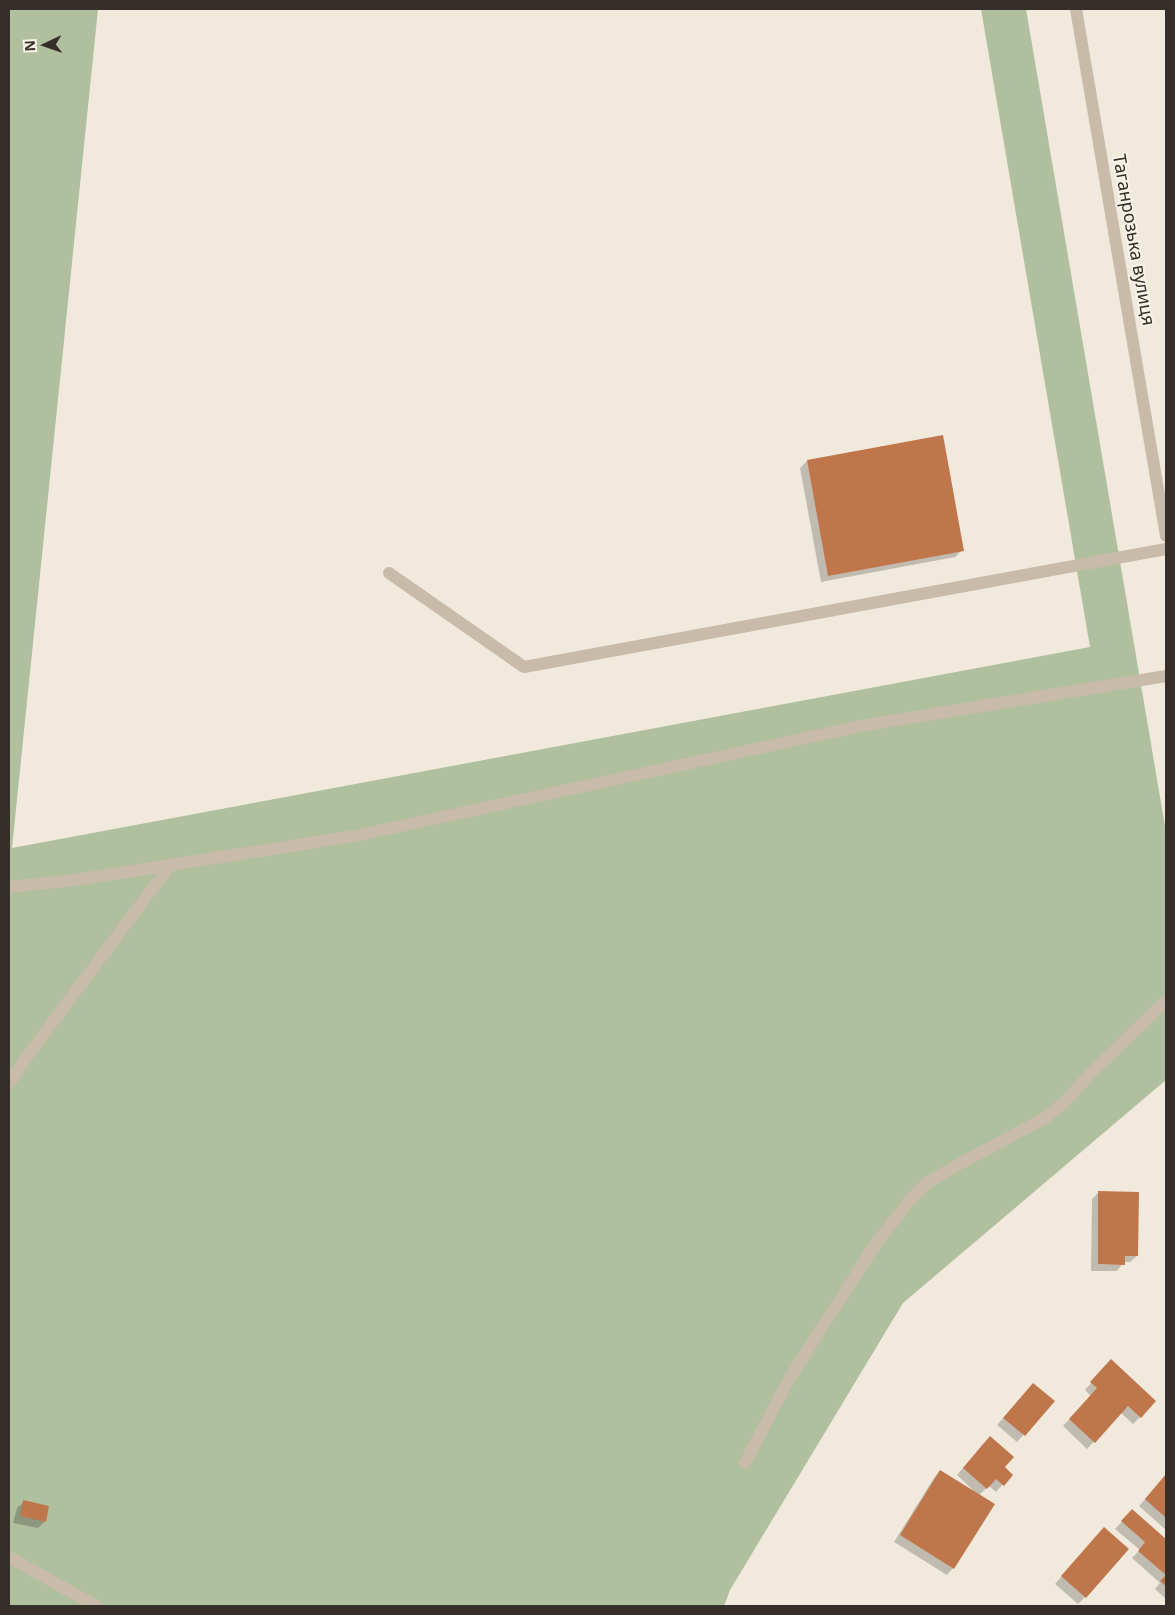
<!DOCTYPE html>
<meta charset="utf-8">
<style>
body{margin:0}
#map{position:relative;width:1175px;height:1615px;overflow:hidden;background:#f1eadc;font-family:"Noto Sans",sans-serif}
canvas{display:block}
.frame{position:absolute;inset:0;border:10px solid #362e28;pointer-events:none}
.north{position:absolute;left:20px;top:20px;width:50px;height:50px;-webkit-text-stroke:4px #f9f3e9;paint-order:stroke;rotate:267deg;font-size:14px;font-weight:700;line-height:20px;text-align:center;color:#362e28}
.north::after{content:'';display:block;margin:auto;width:18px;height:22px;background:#362e28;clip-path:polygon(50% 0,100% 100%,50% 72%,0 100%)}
</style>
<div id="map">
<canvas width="1175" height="1615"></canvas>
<div class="frame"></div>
<div class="north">N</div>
</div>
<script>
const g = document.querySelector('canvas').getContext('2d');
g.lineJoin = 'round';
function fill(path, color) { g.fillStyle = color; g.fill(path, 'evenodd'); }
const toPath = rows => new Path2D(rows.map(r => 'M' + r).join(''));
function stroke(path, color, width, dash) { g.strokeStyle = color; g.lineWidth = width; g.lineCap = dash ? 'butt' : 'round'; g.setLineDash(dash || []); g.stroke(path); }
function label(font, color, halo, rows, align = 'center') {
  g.font = font + ' "Noto Sans",sans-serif'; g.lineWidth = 4; g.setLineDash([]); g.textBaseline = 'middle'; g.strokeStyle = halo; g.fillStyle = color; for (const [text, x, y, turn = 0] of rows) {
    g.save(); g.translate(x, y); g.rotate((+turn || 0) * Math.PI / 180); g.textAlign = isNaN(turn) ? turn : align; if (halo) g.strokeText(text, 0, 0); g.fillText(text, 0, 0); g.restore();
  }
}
const green = toPath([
 [9,9,98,9,12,848,1090,647,981,9,1026,9,1166,832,1166,1080,903,1303,730,1590,724,1606,9,1606]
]);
const shadow = toPath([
 [807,461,962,550,955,557,821,582,800,468],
 [1098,1193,1137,1256,1130,1262,1124,1262,1117,1271,1091,1271,1092,1199],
 [1105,1368,1140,1417,1133,1424,1121,1413,1087,1449,1063,1426,1091,1396,1085,1390],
 [1027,1391,1054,1402,1017,1442,997,1425],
 [983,1444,1011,1475,996,1492,989,1486,979,1495,953,1568,947,1575,894,1542,934,1478,940,1471,973,1492,974,1491,957,1475],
 [1166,1475,1166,1530,1139,1506],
 [24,1502,45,1521,38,1528,13,1523,17,1508],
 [1132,1511,1166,1541,1166,1599,1155,1589,1160,1583,1132,1558,1140,1550,1115,1529],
 [1097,1535,1085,1597,1078,1604,1055,1584]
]);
const building = toPath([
 [943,435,964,551,828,576,807,460],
 [1098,1191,1139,1192,1138,1256,1125,1256,1125,1265,1098,1264],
 [1111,1359,1156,1401,1141,1418,1128,1406,1095,1443,1069,1419,1097,1388,1090,1382],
 [1033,1383,1055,1401,1025,1436,1003,1418],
 [990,1436,1014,1457,1005,1467,1013,1475,1004,1486,996,1479,987,1489,963,1468],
 [940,1470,995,1504,954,1569,900,1535],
 [1166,1474,1166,1518,1145,1499],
 [23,1500,49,1506,46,1522,20,1516],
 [1132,1509,1166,1539,1166,1586,1160,1581,1166,1575,1138,1551,1145,1542,1121,1521],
 [1104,1527,1129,1549,1086,1598,1061,1576]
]);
const service = toPath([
 [389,573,524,667,1166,549],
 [9,887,75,880,355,836,861,726,1166,676],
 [9,1084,26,1058,170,865],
 [745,1463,789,1379,875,1245,910,1200,927,1183,954,1167,1045,1118,1065,1102,1091,1073,1166,1001],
 [9,1557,96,1606]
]);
const minor = toPath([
 [1076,9,1166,536]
]);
const streetNames = [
 ["Таганрозька вулиця",1133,240,80]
];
fill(green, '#b0bf9d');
fill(shadow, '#0003');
fill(building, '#c0764b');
stroke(service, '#c8bba9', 12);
stroke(minor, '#c8bba9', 12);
label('18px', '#362e28', '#f9f3e9', streetNames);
</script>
